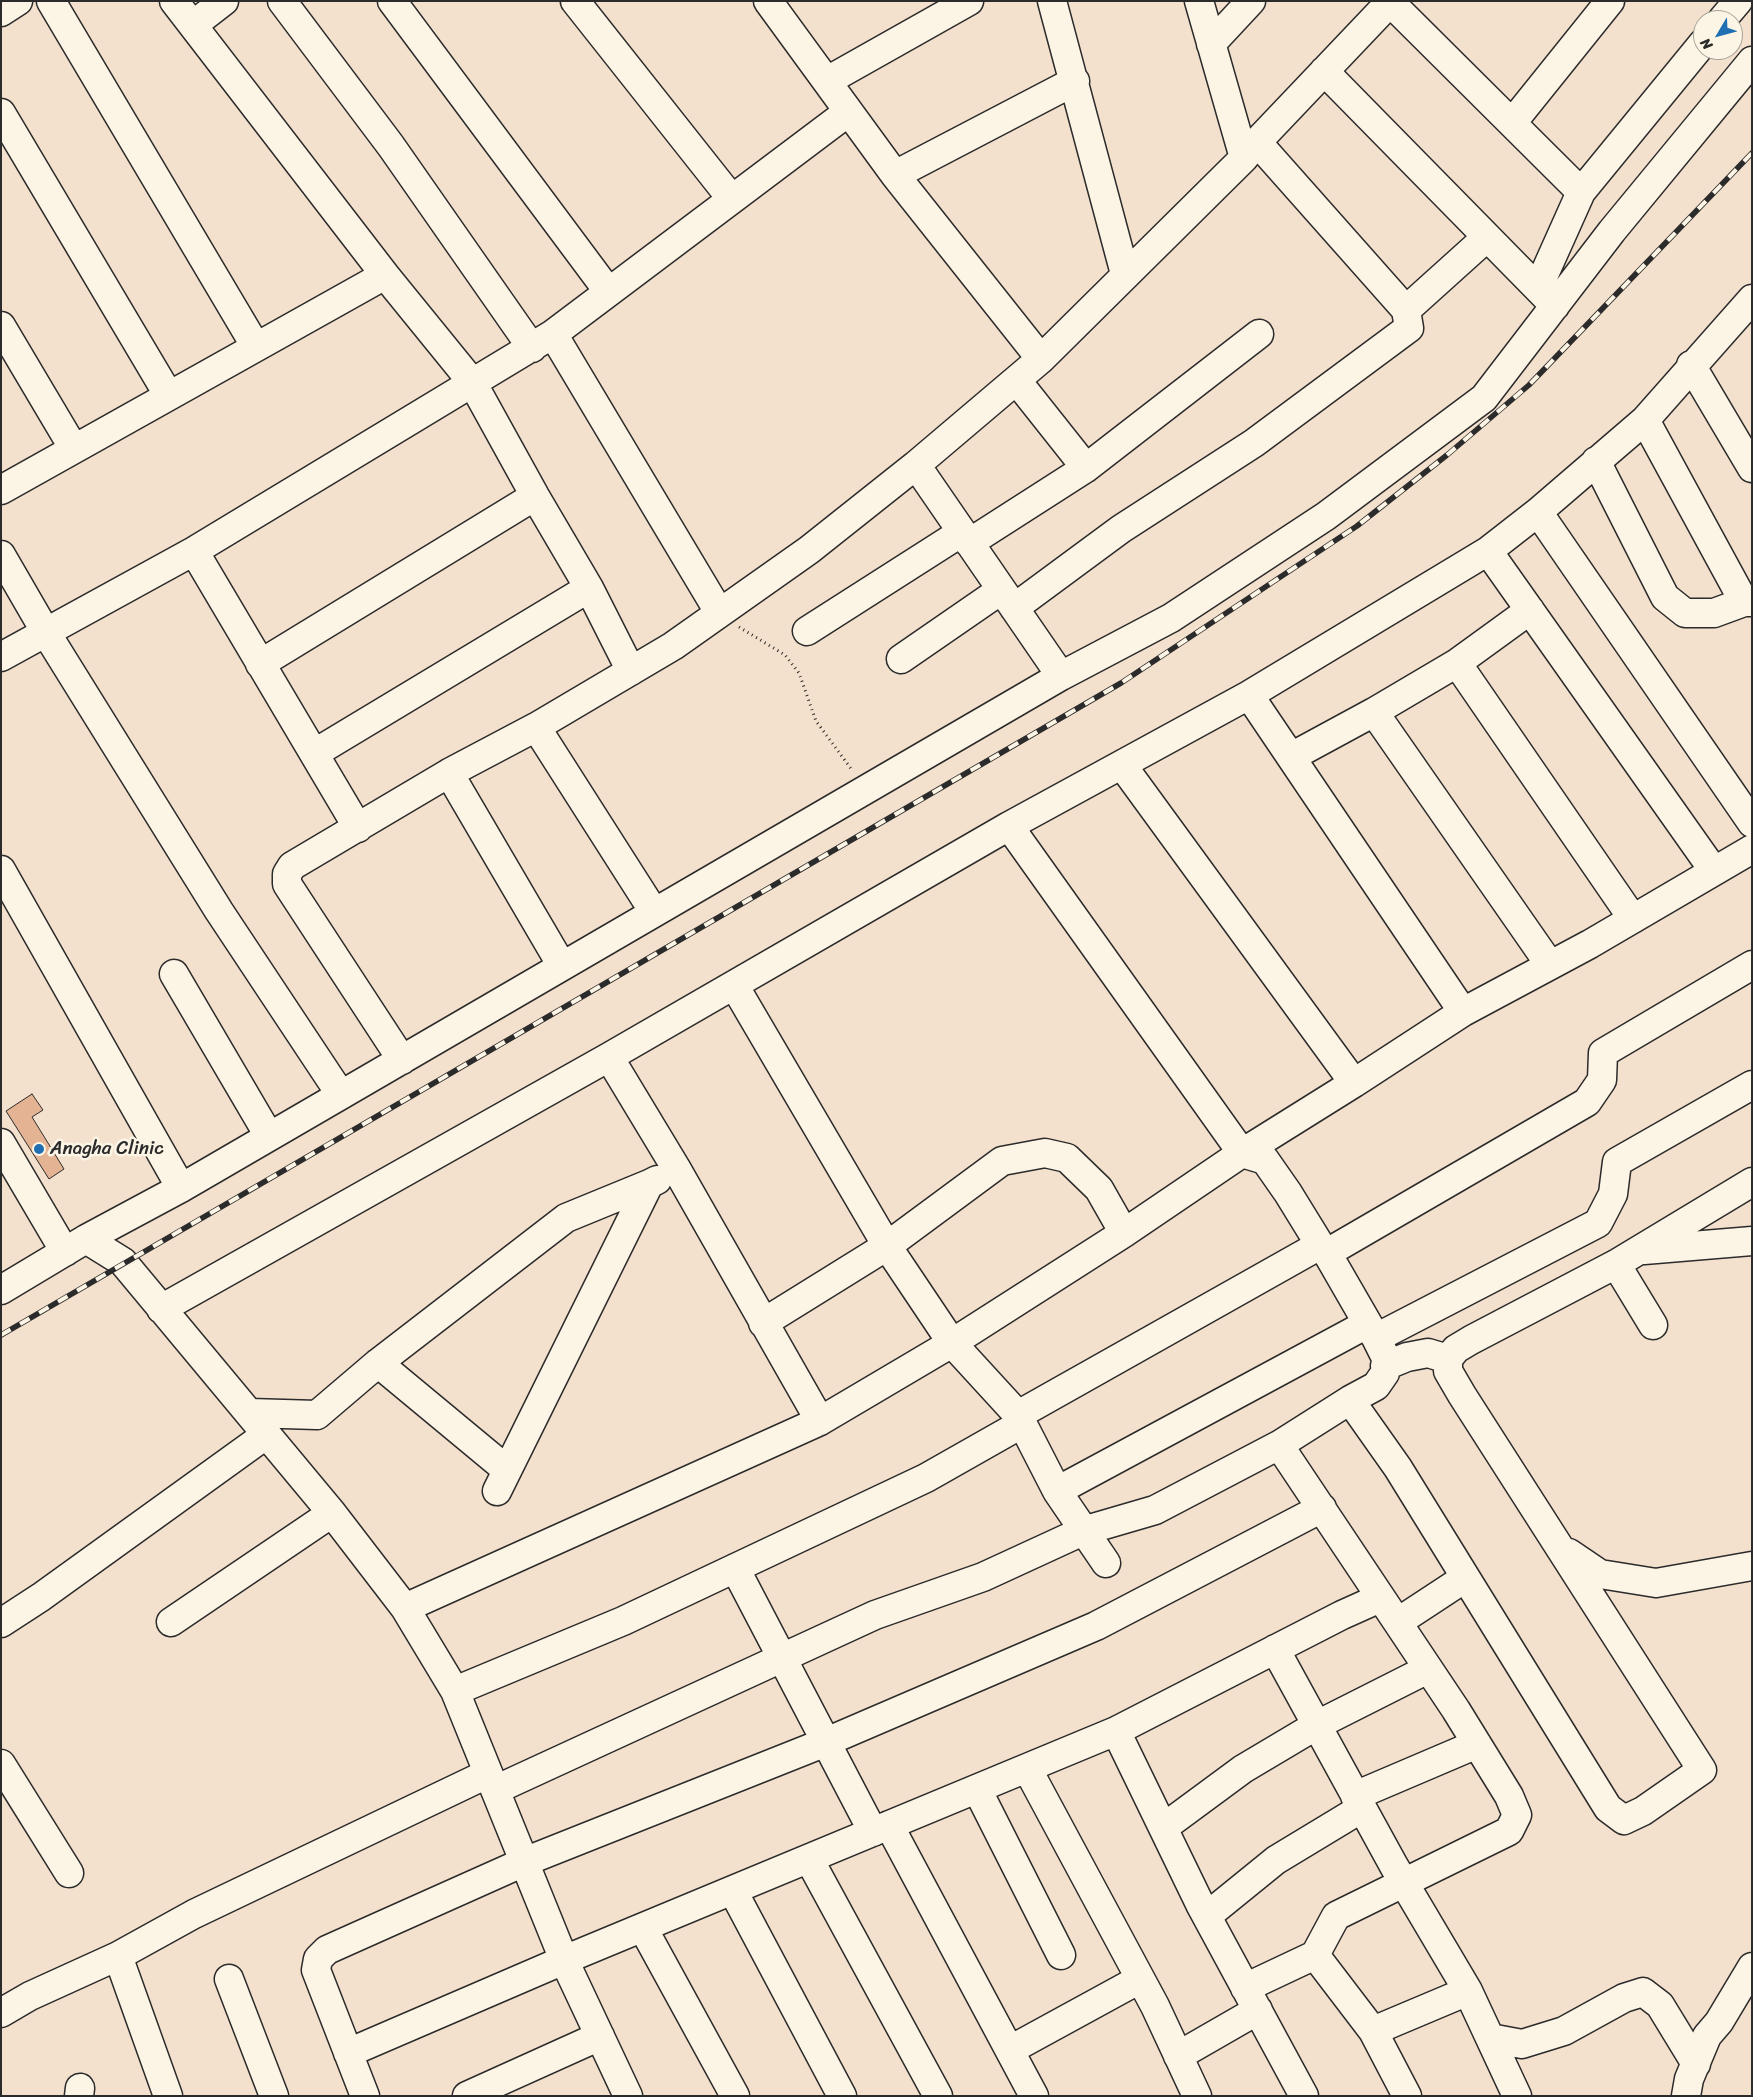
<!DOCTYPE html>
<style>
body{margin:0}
#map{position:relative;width:1753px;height:2097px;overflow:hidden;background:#f4e1cd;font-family:Sriracha,sans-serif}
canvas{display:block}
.frame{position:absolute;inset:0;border:2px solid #2b2b2b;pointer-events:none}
.north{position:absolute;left:1693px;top:10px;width:50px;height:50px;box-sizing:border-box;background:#fcf5e5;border:1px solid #a8a49b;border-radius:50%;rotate:233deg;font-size:14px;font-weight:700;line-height:20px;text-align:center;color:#2b2b2b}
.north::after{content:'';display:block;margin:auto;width:18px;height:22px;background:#1f6fb2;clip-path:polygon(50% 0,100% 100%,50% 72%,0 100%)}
</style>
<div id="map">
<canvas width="1753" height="2097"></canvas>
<div class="frame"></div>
<div class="north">N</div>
</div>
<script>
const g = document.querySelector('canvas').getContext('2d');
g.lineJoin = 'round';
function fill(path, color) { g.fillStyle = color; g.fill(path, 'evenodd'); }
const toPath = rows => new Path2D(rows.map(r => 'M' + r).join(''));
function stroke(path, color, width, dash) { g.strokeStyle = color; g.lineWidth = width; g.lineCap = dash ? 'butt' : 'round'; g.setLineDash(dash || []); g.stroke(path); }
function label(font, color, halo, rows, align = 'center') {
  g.font = font + ' Sriracha,sans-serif'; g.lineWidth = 5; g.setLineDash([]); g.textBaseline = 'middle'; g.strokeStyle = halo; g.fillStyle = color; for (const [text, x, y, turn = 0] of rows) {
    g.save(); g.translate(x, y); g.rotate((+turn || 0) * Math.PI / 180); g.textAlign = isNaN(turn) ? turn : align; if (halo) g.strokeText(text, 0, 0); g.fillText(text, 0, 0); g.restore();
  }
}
const building = toPath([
 [32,1094,43,1110,32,1117,64,1169,49,1179,6,1111,32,1094]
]);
const path = toPath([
 [739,627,785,655,799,673,816,721,852,770]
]);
const minor = toPath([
 [51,1,256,347],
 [174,1,385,275,472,382,535,496,589,588,631,671],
 [282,1,391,146,532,348],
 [392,1,608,291],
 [575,1,731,198],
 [768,1,895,175,1041,359],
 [1052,1,1125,274],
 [1199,1,1244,158],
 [1390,2,1581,192],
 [1,12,18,1],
 [1722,20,1738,1],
 [193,25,224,1],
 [1211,44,1251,1],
 [1324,71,1555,306],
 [827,81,969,1],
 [1,113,169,396],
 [1512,123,1610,1],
 [895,175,1075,81],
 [1538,288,1581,192,1703,43],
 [1406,310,1487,237],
 [1,326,74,449],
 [553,334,719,612],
 [1691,365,1752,468],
 [1017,381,1086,468],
 [1645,420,1744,602],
 [1596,461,1665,597,1685,613,1714,613,1744,602,1752,602],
 [916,465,1061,676],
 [1,490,385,275],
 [1538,512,1752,823],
 [969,543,1086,468,1259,334],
 [194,551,358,828],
 [1488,551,1714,871],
 [1,555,45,631,219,911,341,1095],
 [1014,608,1121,529,1254,443,1409,328,1406,310,1257,142],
 [807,631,962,532],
 [1,657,194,551,553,334,848,112],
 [901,659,1001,590],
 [1457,663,1633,919],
 [260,664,535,496],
 [1249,695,1463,1012],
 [1374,712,1550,965],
 [536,727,654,912],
 [315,753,589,588],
 [1291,757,1374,712,1457,663,1530,610],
 [449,773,562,966],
 [1,870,181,1188],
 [174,974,269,1136],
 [734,985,887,1246,952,1343,1018,1415,1057,1491,1106,1563],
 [609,1057,676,1168,820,1421],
 [402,1060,287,884,287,874,292,866,449,773,536,727,673,646,809,550,916,465,1041,359,1244,158,1257,142,1391,1],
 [1354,1083,1463,1012,1590,944,1752,849],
 [1,1143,65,1252],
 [86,1239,123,1262,332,1513,405,1608,455,1691,564,1960,628,2096],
 [1644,1250,1752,1241],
 [1327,1253,1587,1102,1602,1080,1603,1053,1752,965],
 [1616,1264,1653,1325],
 [1,1290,86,1239,181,1188,341,1095,1061,676,1171,618,1326,516,1484,398,1612,231,1752,61],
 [161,1309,609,1057,1009,826,1249,695,1488,551,1538,512,1645,420,1752,299],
 [763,1323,887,1246,1002,1161,1045,1153,1067,1158,1099,1189,1124,1233],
 [1376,1338,1598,1223,1613,1194,1617,1162,1752,1085],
 [378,1363,507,1470],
 [1385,1366,1407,1357,1428,1353,1448,1359],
 [1350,1400,1398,1468,1608,1808,1624,1820,1643,1811,1702,1770,1462,1395,1448,1371,1448,1359,1456,1349,1471,1340,1616,1264,1752,1182],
 [250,1413,317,1415,378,1363,566,1218,649,1184],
 [1018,1415,1320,1245],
 [497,1491,649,1184,657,1180],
 [1057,1491,1367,1324],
 [1569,1553,1600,1574,1656,1583,1752,1566],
 [735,1568,873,1832],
 [405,1608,820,1421,952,1343,1124,1233,1242,1153,1354,1083,1122,765],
 [171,1622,332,1513],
 [1398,1622,1465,1578],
 [1,1623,41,1597,267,1434],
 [1275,1649,1394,1866,1468,1991,1517,2096],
 [455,1691,623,1621,926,1478,1023,1423],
 [1116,1731,1200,1904,1304,2096],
 [1,1764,69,1873],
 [1027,1768,1155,2006,1197,2096],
 [977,1789,1061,1955],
 [495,1790,875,1615,983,1577,1083,1531,1155,1510,1279,1445,1350,1400,1376,1386,1385,1373,1386,1358,1376,1338,1327,1253,1320,1245,1288,1193,1265,1160,1242,1153,1009,826],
 [1355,1796,1477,1744],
 [889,1825,1034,2096],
 [1163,1828,1243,1769,1317,1725,1428,1669],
 [809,1859,938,2096],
 [733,1891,842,2096],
 [1207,1916,1276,1860,1362,1808],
 [643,1928,735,2096],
 [1315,1955,1373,2031,1407,2096],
 [118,1956,168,2096],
 [229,1979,274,2096],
 [1245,1988,1315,1955,1336,1916,1509,1831,1517,1815,1509,1796,1456,1710,1279,1445],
 [1,2013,30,1996,118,1956,194,1914,487,1774],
 [1373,2031,1468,1991],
 [1490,2038,1522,2044,1564,2031,1624,1998,1643,1992,1660,2005,1696,2064],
 [1010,2050,1140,1979],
 [348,2053,564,1960,1116,1731,1342,1615,1380,1598],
 [1178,2056,1258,2010],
 [79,2096,80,2088],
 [365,2096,316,1970,318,1959,327,1950,524,1862,826,1742,1096,1626,1322,1508],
 [467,2096,600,2036],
 [1686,2096,1689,2079,1707,2036,1719,2022,1752,1967]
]);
const rail = toPath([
 [1,1335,1121,683,1357,526,1447,455,1529,385,1752,153]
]);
const markers = [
 [39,1149,6,"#1f6fb2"]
];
const poiNames = [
 ["Anagha Clinic",50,1149]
];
fill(building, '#e3b394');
stroke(building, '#2b2b2b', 1);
stroke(minor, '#2b2b2b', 31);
stroke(path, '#2b2b2b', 3, [1, 4]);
stroke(minor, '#fcf5e5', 28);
stroke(rail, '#2b2b2b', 5.5);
stroke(rail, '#fcf5e5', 4, [11]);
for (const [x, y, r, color] of markers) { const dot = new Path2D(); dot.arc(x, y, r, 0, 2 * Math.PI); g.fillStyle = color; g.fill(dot); stroke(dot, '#fcf5e5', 2); }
label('19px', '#2b2b2b', '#fcf5e5', poiNames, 'left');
</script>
